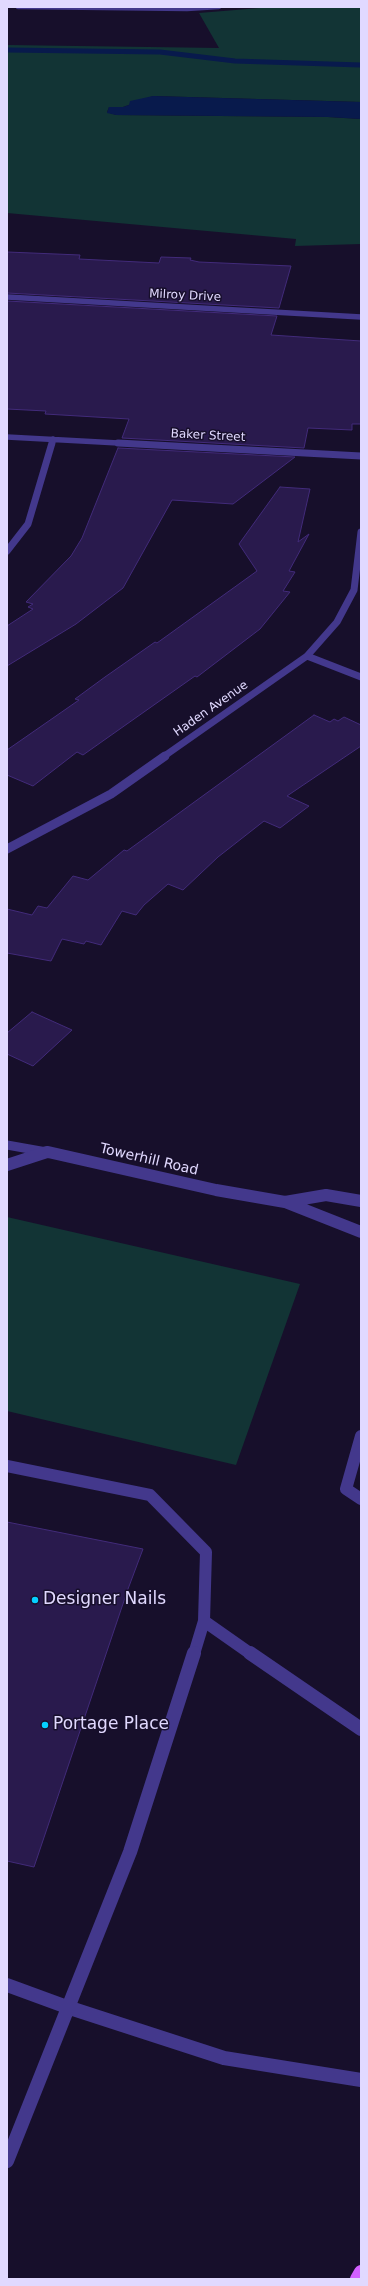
<!DOCTYPE html>
<style>
body{margin:0}
#map{position:relative;width:368px;height:2286px;overflow:hidden;background:#170f2b;font-family:"DejaVu Sans",sans-serif}
canvas{display:block}
.frame{position:absolute;inset:0;border:8px solid #e1d9ff;pointer-events:none}
</style>
<div id="map">
<canvas width="368" height="2286"></canvas>
<div class="frame"></div>
</div>
<script>
const g = document.querySelector('canvas').getContext('2d');
g.lineJoin = 'round';
function fill(path, color) { g.fillStyle = color; g.fill(path, 'evenodd'); }
const toPath = rows => new Path2D(rows.map(r => 'M' + r).join(''));
function stroke(path, color, width, dash) { g.strokeStyle = color; g.lineWidth = width; g.lineCap = dash ? 'butt' : 'round'; g.setLineDash(dash || []); g.stroke(path); }
function label(font, color, halo, rows, align = 'center') {
  g.font = font + ' "DejaVu Sans",sans-serif'; g.lineWidth = 3; g.setLineDash([]); g.textBaseline = 'middle'; g.strokeStyle = halo; g.fillStyle = color; for (const [text, x, y, turn = 0] of rows) {
    g.save(); g.translate(x, y); g.rotate((+turn || 0) * Math.PI / 180); g.textAlign = isNaN(turn) ? turn : align; if (halo) g.strokeText(text, 0, 0); g.fillText(text, 0, 0); g.restore();
  }
}
const green = toPath([
 [272,7,361,7,361,102,153,96,123,107,109,107,107,112,116,115,328,117,361,119,361,244,295,246,296,239,7,213,7,45,219,48,199,13],
 [7,1217,300,1284,236,1465,7,1411]
]);
const water = toPath([
 [153,96,361,102,361,119,328,117,116,115,107,113,109,107,123,107,129,105,130,101]
]);
const stream = toPath([
 [7,50,160,52,235,61,361,65]
]);
const building = toPath([
 [7,252,80,255,79,259,159,263,161,257,191,258,190,260,199,262,291,266,279,308,7,293,7,252],
 [7,301,277,316,271,335,361,341,361,424,352,424,352,430,308,428,304,448,122,438,129,419,45,414,46,411,7,409,7,301],
 [118,448,295,457,233,504,172,500,123,588,76,624,7,666,7,626,33,609,28,607,33,604,26,602,71,556,82,538,118,448],
 [280,487,310,489,298,542,309,534,289,571,295,572,283,591,290,592,260,629,197,677,195,676,83,755,77,752,33,786,7,775,7,750,79,700,75,699,105,677,155,642,157,643,257,571,239,544,280,487],
 [314,715,330,722,334,719,338,721,344,717,361,725,361,746,287,796,309,806,280,828,264,821,218,857,183,890,168,884,144,905,136,915,122,911,101,945,86,941,84,944,62,939,51,961,7,953,7,909,32,915,38,906,47,908,73,876,88,880,124,850,127,851,314,715],
 [32,1012,72,1030,33,1066,7,1054,7,1033,32,1012],
 [7,1522,143,1549,128,1589,34,1867,7,1861,7,1522]
]);
const minorFar5 = toPath([
 [18,7,187,9,219,7]
]);
const minorFar4 = toPath([
 [7,297,361,317],
 [7,437,137,444],
 [52,444,53,439]
]);
const minorFar3 = toPath([
 [118,443,361,456],
 [7,551,28,524,52,443],
 [307,656,361,677],
 [163,757,307,656,337,622,354,590,361,532]
]);
const minorFar2 = toPath([
 [7,849,111,794,165,756],
 [7,1145,52,1153],
 [44,1153,47,1152]
]);
const minorFar1 = toPath([
 [48,1152,216,1190,285,1202,361,1232],
 [7,1165,47,1152],
 [285,1202,326,1195,361,1201],
 [361,1436,346,1489,361,1499],
 [7,1466,150,1495,206,1552,204,1621,194,1654],
 [204,1621,251,1654]
]);
const minor = toPath([
 [250,1653,361,1729],
 [7,1985,67,2007,224,2058,361,2080],
 [7,2161,130,1852,194,1653]
]);
const major = toPath([
 [357,2279,361,2272]
]);
const markers = [
 [35,1600,4,"#05d0ff"],
 [45,1725,4,"#05d0ff"]
];
const farStreetnames = [
 ["Milroy Drive",185,296,3],
 ["Baker Street",208,436,3],
 ["Haden Avenue",211,709,-35]
];
const streetNames = [
 ["Towerhill Road",149,1160,13]
];
const nearPoinames = [
 ["Designer Nails",43,1600],
 ["Portage Place",53,1725]
];
fill(green, '#123435');
fill(water, '#081a4c');
stroke(stream, '#081a4c', 5);
fill(building, '#291a4d');
stroke(building, '#422b7a', 1);
stroke(minorFar5, '#43388c', 4.5);
stroke(minorFar4, '#43388c', 5.5);
stroke(minorFar3, '#43388c', 7);
stroke(minorFar2, '#43388c', 9);
stroke(minorFar1, '#43388c', 12);
stroke(minor, '#43388c', 14);
stroke(major, '#d260ff', 14);
for (const [x, y, r, color] of markers) { const dot = new Path2D(); dot.arc(x, y, r, 0, 2 * Math.PI); g.fillStyle = color; g.fill(dot); stroke(dot, '#170f2b', 1.5); }
label('12px', '#e1d9ff', '#170f2b', farStreetnames);
label('14px', '#e1d9ff', '#170f2b', streetNames);
label('17px', '#e1d9ff', '#170f2b', nearPoinames, 'left');
</script>
